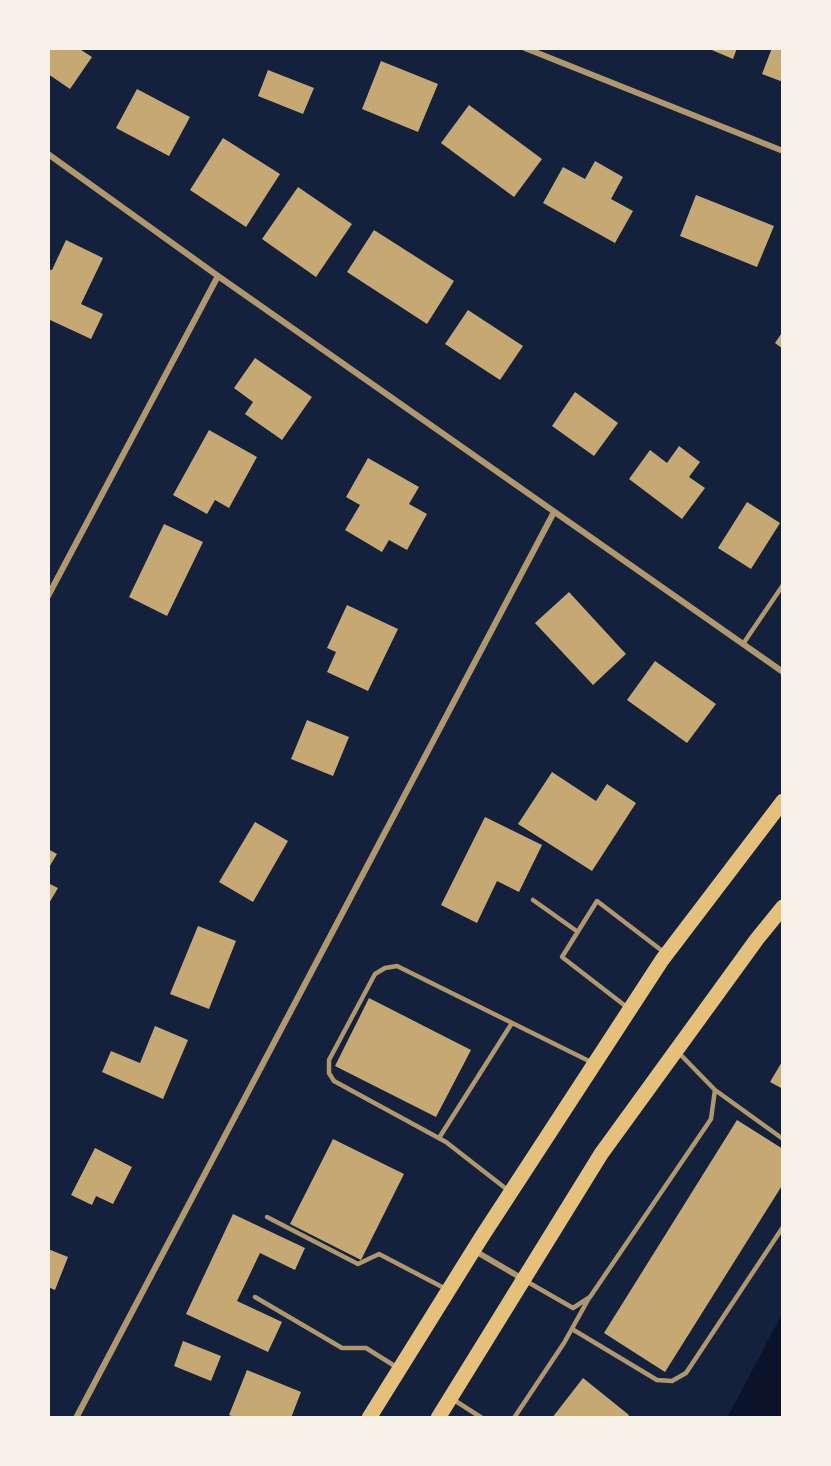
<!DOCTYPE html>
<style>
body{margin:0}
#map{position:relative;width:831px;height:1466px;overflow:hidden;background:#14213d;font-family:Rubik,sans-serif}
canvas{display:block}
.frame{position:absolute;inset:0;border:50px solid #f6f1e7;pointer-events:none}
</style>
<div id="map">
<canvas width="831" height="1466"></canvas>
<div class="frame"></div>
</div>
<script>
const g = document.querySelector('canvas').getContext('2d');
g.lineJoin = 'round';
function fill(path, color) { g.fillStyle = color; g.fill(path, 'evenodd'); }
const toPath = rows => new Path2D(rows.map(r => 'M' + r).join(''));
function stroke(path, color, width, dash) { g.strokeStyle = color; g.lineWidth = width; g.lineCap = dash ? 'butt' : 'round'; g.setLineDash(dash || []); g.stroke(path); }
const water = toPath([
 [783,1312,783,1418,727,1418,728,1416]
]);
const building = toPath([
 [48,48,78,48,92,57,70,89,48,74],
 [707,48,737,48,733,59],
 [772,48,783,48,783,82,762,74],
 [381,61,438,84,418,132,362,109],
 [268,70,314,88,303,114,258,96],
 [137,89,190,117,169,156,116,128],
 [469,105,542,159,514,197,441,143],
 [223,138,280,174,246,227,190,190],
 [595,161,623,177,611,199,633,211,615,243,543,203,563,167,585,179],
 [298,187,352,224,316,277,262,239],
 [696,195,774,226,757,267,680,236],
 [374,230,454,281,427,324,347,272],
 [66,240,103,258,81,304,103,314,91,339,48,319,48,269,52,270],
 [468,310,523,346,500,380,445,344],
 [783,331,783,349,775,343],
 [255,358,312,397,282,440,245,414,253,402,234,388],
 [575,392,618,423,594,456,552,426],
 [209,430,257,457,229,508,215,500,207,514,173,495],
 [679,446,700,462,689,477,705,488,682,519,629,479,650,450,667,463],
 [368,458,419,487,409,504,427,514,407,550,389,540,382,552,345,530,360,505,346,497],
 [747,502,780,523,751,569,718,548],
 [164,524,203,542,167,616,129,597],
 [569,592,626,654,593,685,535,623],
 [347,605,398,629,368,691,327,672,336,652,327,648],
 [655,661,716,704,687,743,627,700],
 [307,720,349,737,333,776,291,759],
 [552,772,596,801,607,784,636,803,592,871,518,824],
 [485,817,542,845,519,892,497,881,477,923,441,905],
 [255,822,288,841,253,902,219,882],
 [48,849,57,854,48,869],
 [48,883,58,888,48,905],
 [198,926,236,941,209,1009,170,994],
 [369,998,471,1050,436,1117,335,1066],
 [155,1026,188,1040,163,1099,102,1072,111,1051,140,1063],
 [783,1060,783,1089,770,1082],
 [737,1120,783,1149,783,1184,665,1372,604,1333],
 [333,1139,404,1174,361,1260,290,1224],
 [95,1148,132,1167,113,1204,96,1196,92,1205,71,1195],
 [233,1214,305,1248,295,1270,260,1253,237,1301,282,1322,268,1352,186,1314],
 [48,1249,68,1257,55,1290,48,1287],
 [183,1341,221,1356,211,1381,174,1366],
 [247,1370,301,1392,291,1418,236,1418,229,1415],
 [583,1378,629,1415,627,1418,552,1418]
]);
const service = toPath([
 [743,644,783,585],
 [533,900,578,932],
 [628,1008,562,957,597,901,665,953],
 [715,1090,783,1139],
 [439,1138,512,1023],
 [509,1191,446,1142,334,1081,329,1073,329,1060,375,974,385,968,397,966,591,1062],
 [267,1217,358,1264,379,1254,446,1289],
 [526,1281,573,1308,590,1297,711,1119,715,1090,678,1052],
 [255,1297,342,1348,366,1348,398,1368],
 [572,1329,657,1380,672,1381,686,1373,783,1227],
 [454,1400,482,1418],
 [514,1418,564,1343,589,1298]
]);
const minor = toPath([
 [525,48,783,151],
 [48,154,218,276,783,672],
 [48,596,218,276],
 [475,1251,523,1279],
 [76,1418,554,512]
]);
const primary = toPath([
 [369,1418,481,1238,662,960,783,801],
 [438,1418,601,1154,757,939,783,907]
]);
fill(water, '#0b132b');
fill(building, '#c6a872');
stroke(service, '#b1986c', 4.5);
stroke(minor, '#b1986c', 6);
stroke(primary, '#e5c07b', 15);
</script>
